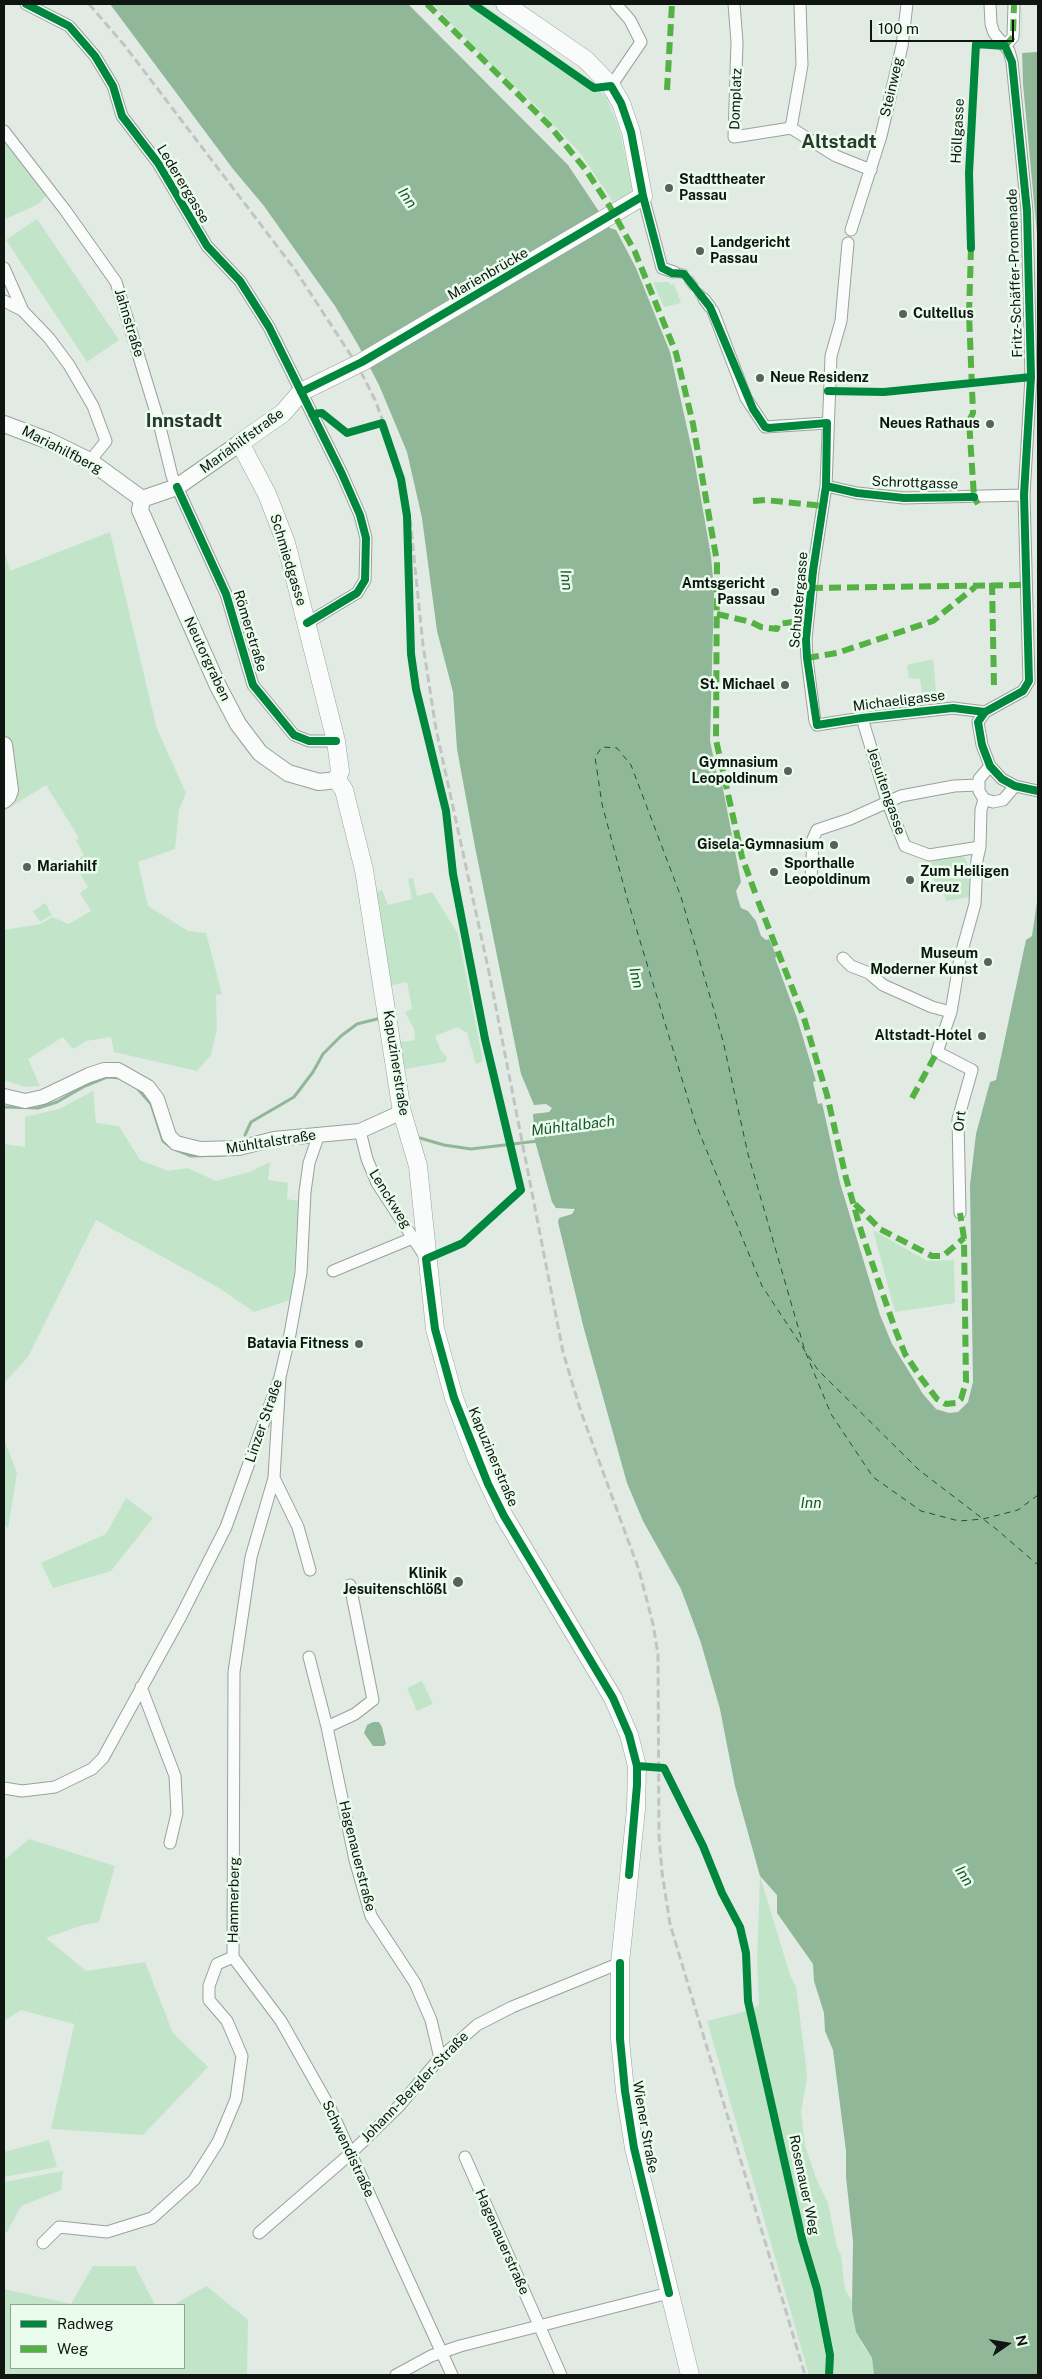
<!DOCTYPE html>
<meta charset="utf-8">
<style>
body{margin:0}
#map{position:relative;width:1042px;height:2379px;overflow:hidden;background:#e1ebe3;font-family:"Public Sans",sans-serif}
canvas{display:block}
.frame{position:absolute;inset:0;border:5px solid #0f1611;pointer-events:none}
.legend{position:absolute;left:10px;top:2304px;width:175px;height:65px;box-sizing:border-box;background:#eafded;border:1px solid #92a195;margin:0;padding:6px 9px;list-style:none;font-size:15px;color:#0f1611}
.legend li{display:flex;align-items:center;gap:10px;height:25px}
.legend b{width:25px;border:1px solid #92a195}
.north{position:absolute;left:982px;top:2319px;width:50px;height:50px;-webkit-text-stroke:4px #eafded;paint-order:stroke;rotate:77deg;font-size:14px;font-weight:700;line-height:20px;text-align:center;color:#0f1611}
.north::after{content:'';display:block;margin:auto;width:18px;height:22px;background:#0f1611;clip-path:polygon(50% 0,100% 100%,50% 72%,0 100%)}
.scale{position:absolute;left:870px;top:20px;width:144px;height:22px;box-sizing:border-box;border:2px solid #0f1611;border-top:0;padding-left:6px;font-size:15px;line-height:18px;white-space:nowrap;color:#0f1611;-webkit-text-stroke:4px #eafded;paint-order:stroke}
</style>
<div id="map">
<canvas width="1042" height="2379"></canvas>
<div class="frame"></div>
<ul class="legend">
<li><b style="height:6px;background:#00873e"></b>Radweg</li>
<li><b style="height:6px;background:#54b144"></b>Weg</li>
</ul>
<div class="north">N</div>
<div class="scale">100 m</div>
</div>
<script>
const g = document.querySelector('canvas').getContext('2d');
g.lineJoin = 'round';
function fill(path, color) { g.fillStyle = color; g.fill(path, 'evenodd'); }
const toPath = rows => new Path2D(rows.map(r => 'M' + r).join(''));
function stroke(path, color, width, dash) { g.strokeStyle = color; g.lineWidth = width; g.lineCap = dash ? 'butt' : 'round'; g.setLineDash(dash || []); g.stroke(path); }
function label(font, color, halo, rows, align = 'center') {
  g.font = font + ' "Public Sans",sans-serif'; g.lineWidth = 5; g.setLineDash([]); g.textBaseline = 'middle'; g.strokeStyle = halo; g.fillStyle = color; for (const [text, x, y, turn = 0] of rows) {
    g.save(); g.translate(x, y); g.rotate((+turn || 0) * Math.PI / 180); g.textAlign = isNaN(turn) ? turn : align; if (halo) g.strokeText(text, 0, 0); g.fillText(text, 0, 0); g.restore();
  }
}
const green = toPath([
 [433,4,482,4,581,74,606,97,619,128,633,191,613,202,581,154,535,105,485,59],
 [4,139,48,194,38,204,6,219,4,213],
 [37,219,119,340,87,362,6,240],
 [653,282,669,282,670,285,674,284,681,303,664,307],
 [110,532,157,729,186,793,179,810,175,849,138,862,148,906,188,931,206,933,222,994,216,995,217,1029,211,1055,197,1071,114,1052,111,1037,86,1041,73,1049,63,1037,28,1059,40,1086,25,1087,4,1080,4,930,40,924,52,917,69,924,91,911,80,893,88,887,73,862,84,855,76,840,79,838,46,785,4,811,4,550,10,571],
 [933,659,937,700,924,704,920,679,909,678,907,665],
 [961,854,965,858,968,866,970,897,946,901,944,894,936,894,931,862,937,861,940,858],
 [413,878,417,896,432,892,458,934,483,1061,476,1064,467,1033,458,1027,435,1036,441,1051,447,1057,445,1062,405,1069,400,1042,415,1040,414,1029,405,1012,412,1009,407,982,389,986,373,893,382,890,388,905,412,899,408,879],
 [45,903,52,915,40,922,33,911],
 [93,1091,96,1123,119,1126,140,1160,168,1171,188,1168,216,1181,250,1172,270,1162,268,1180,288,1183,287,1199,298,1201,293,1299,254,1312,219,1288,96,1220,28,1357,4,1383,4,1144,25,1147,25,1117,59,1109],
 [873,1230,927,1261,954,1260,955,1303,895,1312],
 [4,1439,17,1473,8,1528,4,1524],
 [126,1498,153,1518,111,1571,53,1588,41,1563,106,1534],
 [422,1681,433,1704,417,1711,407,1688],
 [29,1839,115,1866,99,1922,83,1925,46,1938,86,1971,74,2024,21,2010,4,2021,4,1860],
 [760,1876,790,1975,796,1987,806,2065,807,2079,801,2111,805,2146,818,2183,828,2203,837,2247,841,2255,845,2290,852,2301,852,2310,862,2344,872,2358,874,2375,830,2375,831,2347,818,2288,803,2237,753,2009,759,2005,757,1961],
 [145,1962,173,2033,208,2067,143,2135,51,2129,86,1971],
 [750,2010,801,2238,820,2312,829,2354,828,2375,809,2375,707,2021],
 [49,2140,57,2167,4,2177,4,2152],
 [63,2171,61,2190,21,2206,7,2232,4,2233,4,2182],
 [93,2266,135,2266,155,2305,11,2305,11,2368,184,2368,184,2305,173,2305,207,2286,248,2320,247,2375,4,2375,4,2289,71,2304]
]);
const water = toPath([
 [110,4,408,4,568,165,610,228,616,230,636,268,670,352,694,459,711,556,714,591,710,741,719,784,722,784,741,882,736,891,738,899,741,908,748,911,756,921,761,936,766,940,769,939,777,957,775,958,797,1018,816,1081,813,1082,818,1104,822,1103,840,1183,880,1315,892,1344,923,1394,936,1409,949,1413,958,1412,968,1402,973,1382,970,1185,976,1134,990,1082,996,1080,1026,940,1032,936,1038,895,1038,2375,874,2375,872,2358,856,2332,852,2310,853,2241,846,2177,846,2151,833,2050,825,2031,824,2013,814,1981,813,1964,777,1913,777,1895,760,1876,735,1786,720,1709,701,1643,681,1589,643,1521,627,1483,584,1329,558,1222,559,1218,572,1214,575,1209,556,1208,552,1202,535,1141,533,1114,549,1112,552,1108,546,1104,534,1105,521,1074,476,852,457,749,453,692,437,631,422,518,407,452,379,385,357,343,335,306,264,206,233,169],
 [1021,4,1038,4,1038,292,1037,234,1023,84],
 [373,1722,379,1722,382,1727,386,1744,383,1746,373,1746,364,1733,367,1725]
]);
const pier = toPath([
 [1021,4,1038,4,1037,52,1022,53]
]);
const stream = toPath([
 [137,1088,151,1104,163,1141,172,1148,191,1156,225,1155],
 [4,1107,38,1108,57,1102,85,1086,107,1077,121,1078],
 [245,1135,251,1122,294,1097,313,1072,323,1054,341,1036,357,1024,381,1018],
 [420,1138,444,1145,471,1149,538,1141]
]);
const ferry = toPath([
 [1038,1495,1018,1510,983,1519,959,1521,921,1511,873,1477,831,1414,805,1351,748,1154,723,1041,681,897,631,765,617,748,602,747,595,757,602,804,627,898,695,1122,762,1286,805,1351,818,1370,919,1470,983,1519,995,1528,1038,1565]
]);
const minorTunnel = toPath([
 [674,272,684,274,704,299]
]);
const minor = toPath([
 [26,4,69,26,95,56,113,86,122,116,158,163,207,246,240,281,269,327,342,474,360,515,366,538,365,580,357,593,307,623],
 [734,4,737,42,734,137,791,128,836,156,871,170],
 [990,4,991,24,994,33,1009,51,1012,62,1027,211,1031,377,1024,495,1029,681,1023,691,985,712,978,722,982,745,990,766,1002,779,1015,786,1038,791],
 [1005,46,1013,37,1014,4],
 [611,86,641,42,630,20,616,4],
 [791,128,802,65,800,4],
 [4,131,65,210,116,282,158,419,172,476,226,594,253,685,294,735,309,741,336,741],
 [643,196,662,268,674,272],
 [851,230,881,136,902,46,907,4],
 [848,243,841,321,831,356,826,486,813,571,806,639,807,658,815,721,817,725,862,718,953,708,985,712],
 [4,268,23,311,49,338,69,365,93,406,106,441,90,461],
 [704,299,710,307],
 [4,301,22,310],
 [713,311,746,398,765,427,827,423],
 [826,486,857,493,904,498,1024,495],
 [862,718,887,801,905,846,929,855,980,847],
 [990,766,979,779,979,791,984,799,993,802,1003,800,1015,786],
 [811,880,813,839,817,830,850,819,901,796,954,786,978,785],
 [843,958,851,966,869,973,883,985,932,1007,951,1012],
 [360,1131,367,1159,377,1183,424,1255],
 [960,1213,958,1119,972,1070,937,1052,951,1012,960,958,975,904,977,860,980,847,981,810,984,799],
 [333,1271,415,1237],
 [274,1478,298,1527,310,1570],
 [309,1657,327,1727,355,1860,371,1916,415,1983,431,2020,440,2058],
 [141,1687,175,1776,177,1813,170,1843],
 [327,1727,355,1714,373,1700,350,1585],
 [4,1788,22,1791,55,1787,92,1769,103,1758,181,1616,226,1527,280,1377,290,1334,301,1273,305,1192,309,1163,319,1134],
 [233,1957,281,2021,330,2108,452,2375],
 [465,2157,561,2375],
 [259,2233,350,2154,399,2106,440,2058,477,2025,512,2007,620,1963],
 [43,2243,59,2227,107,2232,152,2218,194,2180,218,2142,236,2099,242,2056,227,2021,209,2000,209,1986,217,1964,233,1957,234,1672,251,1557,274,1478,280,1377],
 [396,2375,431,2356,460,2346,669,2293]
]);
const tertiary = toPath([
 [4,1096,25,1101,43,1097,89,1075,104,1070,118,1070,148,1087,157,1099,169,1136,176,1143,200,1149,239,1148,274,1139,360,1131,402,1112]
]);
const secondary = toPath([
 [4,424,49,441,90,461,142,499],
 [142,499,140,510,218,686,238,724,260,753,288,773,319,782,337,780],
 [142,499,177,487,240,443],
 [4,745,10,790,8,796,4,800]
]);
const primary = toPath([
 [505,4,586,60,611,86,621,103,631,132,643,196,362,362,301,392,283,413,240,443,267,494,286,543,336,741,340,771,337,780,344,790,364,870,402,1112,418,1166,435,1329,454,1398,476,1457,504,1516,613,1698,629,1735,637,1766,636,1809,620,1963,620,2039,625,2091,634,2148,690,2375]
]);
const rail = toPath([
 [89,4,125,46,296,271,352,357],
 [361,372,375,400,396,455,410,518,423,645,436,729,490,977,563,1352,581,1412,639,1570,653,1624,658,1654,659,1836,662,1872,670,1924,805,2375]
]);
const quiet = toPath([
 [427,4,549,125,586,170,610,207,635,252,676,353,693,424,717,562,716,740,742,857,757,898],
 [1005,46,1013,37,1014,4],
 [667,90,672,4],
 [971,248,969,314,973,413,969,421,974,497,978,504],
 [753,501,765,500,823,506],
 [992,583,994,686],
 [811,588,1025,585],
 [717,614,751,622,761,627,777,629,778,624,808,620],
 [807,658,837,653,933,621,975,587],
 [758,901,804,1018,827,1095,846,1178,862,1234,895,1329,905,1354,921,1378,937,1399,946,1404,956,1403,961,1399,966,1382,964,1238,960,1213],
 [912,1098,937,1052],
 [855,1204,880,1229,932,1256,943,1256,964,1238]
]);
const cycleway = toPath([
 [26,4,69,26,95,56,113,86,122,116,158,163,207,246,240,281,269,327,342,474,360,515,366,538,365,580,357,593,307,623],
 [473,4,594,88,611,86,621,103,631,132,643,196,662,268,672,273,684,274,710,307,753,409,765,427,769,428,827,423,826,486,813,571,806,639,807,658,817,725,862,718,953,708,985,712],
 [1005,46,1012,62,1027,211,1031,377,1024,495,1029,681,1023,691,985,712,978,722,982,745,990,766,1002,779,1015,786,1038,791],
 [971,248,969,173,976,44,1005,46],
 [828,391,884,392,1031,377],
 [301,392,362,362,643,196],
 [312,414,322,413,347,433,382,423,401,479,407,516,411,654,416,689,446,811,453,874,485,1039,521,1190,463,1243,426,1259,435,1329,454,1398,488,1484,504,1516,613,1698,629,1735,637,1766,637,1785,629,1875],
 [826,486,857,493,904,498,974,497],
 [177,487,226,594,253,685,294,735,309,741,336,741],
 [637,1766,664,1768,703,1846,722,1893,740,1927,746,1953,748,2001,802,2239,817,2289,830,2355,829,2375],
 [620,1963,620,2039,625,2091,634,2148,669,2293]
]);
const markers = [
 [669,188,5,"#58615a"],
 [700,251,5,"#58615a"],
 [903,314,5,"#58615a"],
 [760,378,5,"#58615a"],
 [990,424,5,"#58615a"],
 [775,592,5,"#58615a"],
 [785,685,5,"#58615a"],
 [788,771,5,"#58615a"],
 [834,845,5,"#58615a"],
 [27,867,5,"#58615a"],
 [774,872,5,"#58615a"],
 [910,880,5,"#58615a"],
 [988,962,5,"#58615a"],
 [982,1036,5,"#58615a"],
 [359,1344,5,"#58615a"],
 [458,1582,6,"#58615a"]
];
const streetNames = [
 ["Steinweg",892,87,-77],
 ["Domplatz",736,99,-88],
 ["Höllgasse",958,131,-87],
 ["Lederergasse",183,184,59],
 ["Fritz-Schäffer-Promenade",1015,273,-92],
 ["Marienbrücke",488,274,-30],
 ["Jahnstraße",129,323,73],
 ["Mariahilfstraße",242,441,-36],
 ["Mariahilfberg",62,450,27],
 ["Schrottgasse",915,483,2],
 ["Schmiedgasse",288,560,73],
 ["Schustergasse",799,600,-85],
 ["Römerstraße",250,631,73],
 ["Neutorgraben",207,659,65],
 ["Michaeligasse",899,701,-7],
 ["Jesuitengasse",886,791,71],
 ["Kapuzinerstraße",396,1063,81],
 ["Ort",960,1121,-83],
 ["Mühltalstraße",271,1142,-9],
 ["Lenckweg",390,1199,58],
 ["Linzer Straße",264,1421,-71],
 ["Kapuzinerstraße",493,1457,67],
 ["Hagenauerstraße",357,1856,76],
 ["Hammerberg",234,1900,-89],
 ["Johann-Bergler-Straße",415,2087,-46],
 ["Wiener Straße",645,2127,80],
 ["Schwendistraße",348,2149,65],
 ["Rosenauer Weg",804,2185,78],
 ["Hagenauerstraße",502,2242,66]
];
const poiNames = [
 ["Stadttheater",679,180,"left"],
 ["Passau",679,196,"left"],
 ["Landgericht",710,243,"left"],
 ["Passau",710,259,"left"],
 ["Cultellus",913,314,"left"],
 ["Neue Residenz",770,378,"left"],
 ["Neues Rathaus",980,424],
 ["Amtsgericht",765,584],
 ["Passau",765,600],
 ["St. Michael",775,685],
 ["Gymnasium",778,763],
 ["Leopoldinum",778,779],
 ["Gisela-Gymnasium",824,845],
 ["Sporthalle",784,864,"left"],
 ["Leopoldinum",784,880,"left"],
 ["Mariahilf",37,867,"left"],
 ["Zum Heiligen",920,872,"left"],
 ["Kreuz",920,888,"left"],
 ["Museum",978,954],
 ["Moderner Kunst",978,970],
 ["Altstadt-Hotel",972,1036],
 ["Batavia Fitness",349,1344],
 ["Klinik",447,1574],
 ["Jesuitenschlößl",447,1590]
];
const waterNames = [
 ["Inn",407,198,55],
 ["Inn",566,580,83],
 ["Inn",636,978,77],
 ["Mühltalbach",573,1126,-7],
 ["Inn",811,1503],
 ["Inn",964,1876,57]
];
const districtNames = [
 ["Altstadt",839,142],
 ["Innstadt",184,421]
];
fill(green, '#c2e5c9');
fill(water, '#90b798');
fill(pier, '#e1ebe3');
stroke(stream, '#90b798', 3);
stroke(ferry, '#1a552d', 1, [6, 5]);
stroke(minorTunnel, '#c2cbc4', 11, [11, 5.5]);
stroke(minor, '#9aa19b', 13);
stroke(tertiary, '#9aa19b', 16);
stroke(secondary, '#9aa19b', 18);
stroke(primary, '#9aa19b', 19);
stroke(minor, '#fafcfb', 11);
stroke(tertiary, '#fafcfb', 14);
stroke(secondary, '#fafcfb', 16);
stroke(primary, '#fafcfb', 18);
stroke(rail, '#c1c4c2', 3, [8, 4]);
stroke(quiet, '#54b144', 6, [12, 6]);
stroke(cycleway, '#00873e', 8);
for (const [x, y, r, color] of markers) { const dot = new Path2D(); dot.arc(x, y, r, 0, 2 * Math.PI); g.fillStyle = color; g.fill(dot); stroke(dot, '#eafded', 2); }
label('14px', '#0f1611', '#eafded', streetNames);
label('bold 14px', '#0f1611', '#eafded', poiNames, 'right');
label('italic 15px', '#1a552d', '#eafded', waterNames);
label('bold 19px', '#2b3a2e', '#eafded', districtNames);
</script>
